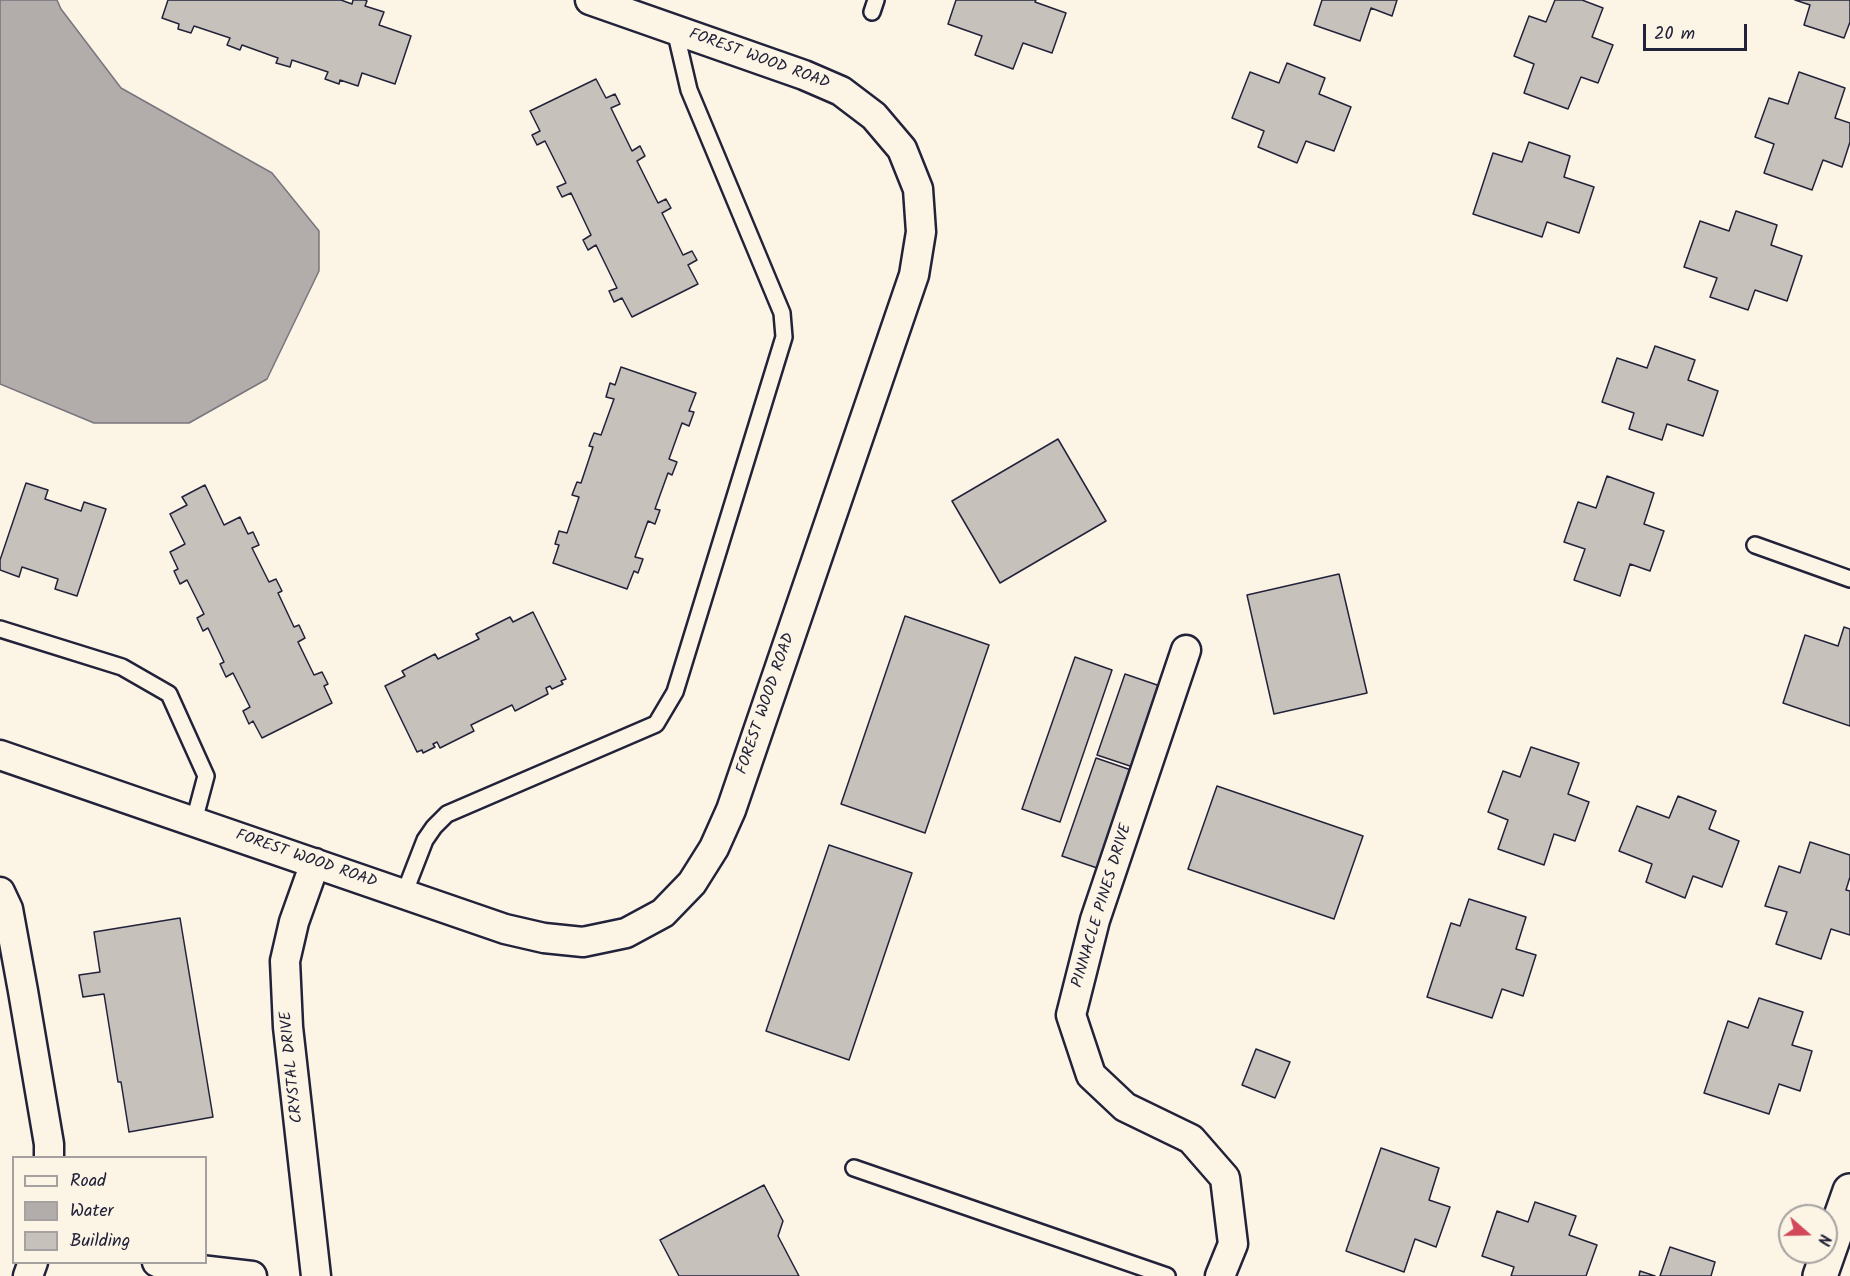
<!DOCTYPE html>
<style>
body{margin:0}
#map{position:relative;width:1850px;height:1276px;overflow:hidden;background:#fcf5e5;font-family:Kalam,sans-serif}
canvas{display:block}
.legend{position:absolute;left:12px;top:1156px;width:195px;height:108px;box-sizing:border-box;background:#fcf5e5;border:2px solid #a5a1a1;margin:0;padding:8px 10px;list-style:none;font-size:18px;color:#22223b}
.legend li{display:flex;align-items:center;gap:12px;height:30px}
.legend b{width:30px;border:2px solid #a5a1a1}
.north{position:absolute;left:1778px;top:1204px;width:60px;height:60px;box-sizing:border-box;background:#fcf5e5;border:2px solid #a5a1a1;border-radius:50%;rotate:110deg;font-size:16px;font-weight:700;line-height:24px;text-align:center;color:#22223b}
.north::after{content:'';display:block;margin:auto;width:21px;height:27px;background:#d1495b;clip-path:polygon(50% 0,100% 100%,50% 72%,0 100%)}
.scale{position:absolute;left:1643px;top:24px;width:104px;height:27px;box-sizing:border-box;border:3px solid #22223b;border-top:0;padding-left:8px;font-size:18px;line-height:21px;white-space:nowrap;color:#22223b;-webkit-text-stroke:4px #fcf5e5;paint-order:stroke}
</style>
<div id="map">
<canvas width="1850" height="1276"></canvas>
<ul class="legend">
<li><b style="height:8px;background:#fcf5e5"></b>Road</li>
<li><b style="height:16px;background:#b2adab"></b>Water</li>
<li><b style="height:16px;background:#c6c1bb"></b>Building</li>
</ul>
<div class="north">N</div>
<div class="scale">20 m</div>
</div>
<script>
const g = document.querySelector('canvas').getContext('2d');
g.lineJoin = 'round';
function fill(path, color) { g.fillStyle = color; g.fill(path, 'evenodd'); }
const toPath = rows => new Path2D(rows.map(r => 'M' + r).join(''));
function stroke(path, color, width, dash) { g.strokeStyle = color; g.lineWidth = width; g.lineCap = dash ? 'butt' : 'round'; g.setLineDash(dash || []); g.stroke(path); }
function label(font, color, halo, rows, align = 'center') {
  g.font = font + ' Kalam,sans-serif'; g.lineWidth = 5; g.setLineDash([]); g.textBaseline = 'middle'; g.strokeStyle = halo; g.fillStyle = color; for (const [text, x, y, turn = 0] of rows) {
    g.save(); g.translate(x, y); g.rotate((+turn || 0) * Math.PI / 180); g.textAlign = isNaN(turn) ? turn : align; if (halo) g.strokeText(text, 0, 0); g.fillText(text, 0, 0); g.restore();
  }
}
const water = toPath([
 [0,0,57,0,61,9,121,88,272,173,319,231,319,271,267,379,189,423,94,423,0,384,0,0]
]);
const building = toPath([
 [168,0,341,0,352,4,353,0,365,0,367,1,365,6,384,12,379,25,411,36,395,84,362,73,358,86,340,80,339,84,325,79,328,72,292,60,290,67,276,63,278,58,242,45,240,50,227,45,230,38,194,26,191,33,178,29,179,24,162,18,168,0],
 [956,0,1036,0,1035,2,1066,13,1052,53,1023,43,1013,69,975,55,982,36,948,24,956,0],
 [1322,0,1397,0,1392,16,1371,8,1360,41,1314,25,1322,0],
 [1555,0,1582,0,1603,8,1592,37,1613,45,1598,83,1581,77,1568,109,1524,93,1534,64,1514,56,1529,16,1546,22,1555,0],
 [1795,0,1850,0,1850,22,1844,38,1804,25,1810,5,1795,0],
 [1287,63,1325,78,1319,94,1351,107,1334,151,1306,141,1297,163,1258,147,1264,131,1232,118,1250,72,1279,83,1287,63],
 [1799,72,1845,88,1835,118,1850,123,1850,142,1842,167,1823,160,1812,190,1764,173,1774,144,1755,137,1769,98,1788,104,1799,72],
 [596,79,606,98,615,94,620,104,611,108,632,151,640,146,645,156,637,161,658,203,666,199,671,208,662,213,683,255,692,251,697,260,688,265,698,284,632,317,622,298,614,302,609,291,617,288,596,245,588,250,583,240,591,235,571,193,562,197,557,187,566,183,545,141,537,145,532,135,540,131,530,111,596,79],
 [1529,142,1570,156,1564,177,1594,187,1579,233,1547,222,1542,237,1473,214,1493,153,1522,162,1529,142],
 [1736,211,1777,225,1771,245,1802,256,1787,301,1755,290,1748,310,1710,297,1717,278,1684,267,1700,221,1729,231,1736,211],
 [1655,346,1695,360,1688,380,1718,391,1703,436,1667,424,1662,440,1629,429,1634,413,1602,402,1617,358,1647,368,1655,346],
 [621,367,696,393,689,411,694,412,689,426,682,423,669,459,677,462,672,475,668,473,655,509,660,510,655,524,648,521,635,557,643,559,638,573,634,571,627,589,553,563,559,545,555,544,559,531,567,533,579,497,572,495,577,482,581,483,593,447,589,446,594,433,601,435,614,399,606,397,610,383,615,385,621,367],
 [1058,439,1106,521,1000,583,952,501,1058,439],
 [1607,476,1654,493,1644,524,1664,531,1650,571,1630,564,1620,596,1574,580,1585,549,1564,542,1578,502,1596,508,1607,476],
 [26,483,48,490,45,499,81,511,84,502,106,509,77,596,55,589,58,579,22,567,19,577,0,570,0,560,26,483],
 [205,485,224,525,240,517,248,534,253,532,259,545,252,548,269,582,276,579,282,591,278,593,294,627,299,625,305,638,298,642,314,675,322,672,328,684,324,686,332,703,262,738,253,721,249,724,243,711,250,707,233,673,226,677,220,664,224,662,208,628,203,631,197,618,204,614,187,580,180,584,174,571,178,569,170,552,185,544,170,514,187,505,182,497,205,485],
 [1339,574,1367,693,1274,714,1247,595,1339,574],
 [533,612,566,679,561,681,563,684,552,689,550,686,546,688,548,694,515,711,512,705,471,725,474,731,440,748,437,742,433,744,435,747,423,753,422,750,417,752,385,686,405,676,402,671,435,654,438,659,479,639,476,634,510,617,513,622,533,612],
 [905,616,989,645,925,833,841,804,905,616],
 [1844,627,1850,629,1850,726,1783,703,1805,635,1838,646,1844,627],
 [1075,657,1112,670,1060,822,1022,809,1075,657],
 [1125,674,1163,687,1136,768,1097,755,1125,674],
 [1531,747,1579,763,1568,794,1589,802,1575,841,1554,834,1544,865,1498,849,1508,820,1488,812,1503,771,1520,777,1531,747],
 [1096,758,1134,771,1100,869,1062,856,1096,758],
 [1217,786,1363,836,1334,919,1188,869,1217,786],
 [1678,796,1716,811,1709,829,1739,841,1722,887,1693,876,1685,898,1646,882,1652,864,1619,851,1637,806,1669,818,1678,796],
 [1810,842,1850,855,1850,877,1846,890,1850,891,1850,935,1831,929,1821,959,1776,944,1787,912,1765,906,1779,866,1800,873,1810,842],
 [829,845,912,873,849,1060,766,1031,829,845],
 [1469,899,1526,917,1516,949,1536,955,1523,996,1502,989,1492,1018,1427,997,1451,923,1460,926,1469,899],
 [180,918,213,1117,129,1132,121,1082,118,1082,104,994,83,997,79,975,100,972,94,932,180,918],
 [1759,998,1803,1012,1792,1045,1812,1051,1800,1091,1779,1084,1769,1114,1704,1093,1728,1021,1748,1028,1759,998],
 [1256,1049,1290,1062,1275,1098,1242,1085,1256,1049],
 [1381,1148,1439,1168,1429,1200,1450,1207,1436,1247,1415,1239,1404,1272,1346,1251,1381,1148],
 [764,1185,783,1221,778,1236,799,1276,679,1276,660,1240,764,1185],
 [1535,1202,1576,1216,1569,1235,1597,1245,1586,1276,1511,1276,1514,1267,1482,1256,1497,1211,1528,1222,1535,1202],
 [1670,1247,1715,1262,1711,1276,1660,1276,1670,1247],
 [1640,1271,1655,1276,1639,1276,1640,1271]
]);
const lane = toPath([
 [872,12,876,0],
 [1755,545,1850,579],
 [0,629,122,667,169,694,206,776,194,821],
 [404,894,425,840,434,827,447,814,656,724,675,692,784,337,782,313,689,90,675,30],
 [854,1168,1167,1276]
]);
const street = toPath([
 [1186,650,1095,920,1071,1015,1091,1075,1125,1107,1191,1139,1225,1178,1233,1244,1220,1276],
 [0,755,505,929,544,938,583,942,626,933,663,913,692,883,714,848,731,810,914,275,921,232,918,189,902,149,874,116,841,91,804,75,590,0],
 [315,863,294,922,285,961,288,1027,316,1276],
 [0,892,8,909,23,991,49,1144,49,1158],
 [157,1262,166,1266,252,1276],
 [28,1276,33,1262]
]);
const secondary = toPath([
 [1820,1276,1850,1191]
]);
const streetNames = [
 ["FOREST WOOD ROAD",759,60,20],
 ["FOREST WOOD ROAD",767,704,-71],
 ["FOREST WOOD ROAD",306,860,19],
 ["PINNACLE PINES DRIVE",1103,906,-73],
 ["CRYSTAL DRIVE",293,1067,-96]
];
fill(water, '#b2adab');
stroke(water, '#78757e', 1.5);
fill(building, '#c6c1bb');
stroke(building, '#22223b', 1.5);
stroke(lane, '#22223b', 20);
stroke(street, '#22223b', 33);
stroke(secondary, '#22223b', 38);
stroke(lane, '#fcf5e5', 15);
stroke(street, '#fcf5e5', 28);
stroke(secondary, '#fcf5e5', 33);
label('16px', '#22223b', '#fcf5e5', streetNames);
</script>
